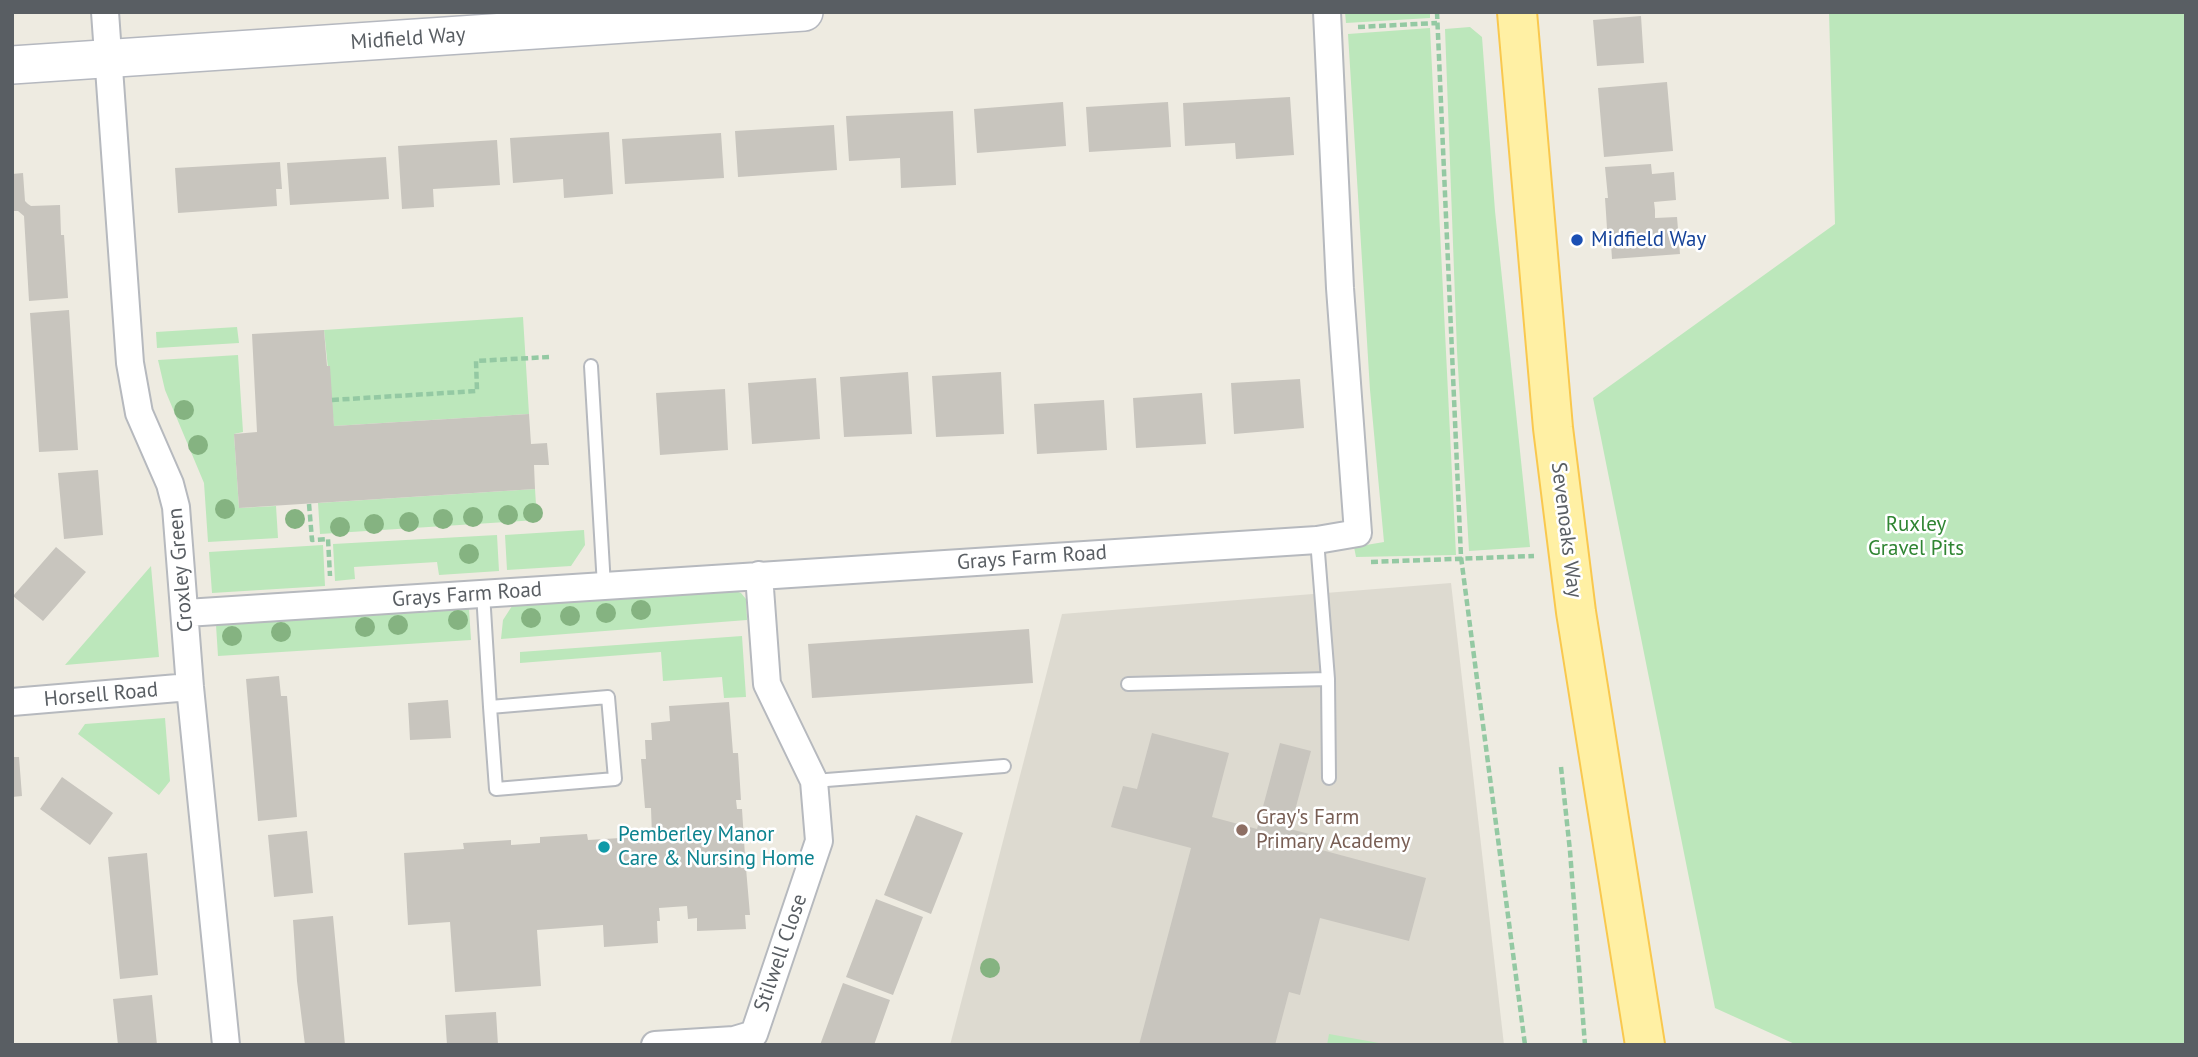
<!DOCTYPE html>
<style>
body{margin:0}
#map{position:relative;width:2198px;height:1057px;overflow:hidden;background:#eeebe1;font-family:"PT Sans",sans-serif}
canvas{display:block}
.frame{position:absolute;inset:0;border:14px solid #595e63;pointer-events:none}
</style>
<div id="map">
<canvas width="2198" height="1057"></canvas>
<div class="frame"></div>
</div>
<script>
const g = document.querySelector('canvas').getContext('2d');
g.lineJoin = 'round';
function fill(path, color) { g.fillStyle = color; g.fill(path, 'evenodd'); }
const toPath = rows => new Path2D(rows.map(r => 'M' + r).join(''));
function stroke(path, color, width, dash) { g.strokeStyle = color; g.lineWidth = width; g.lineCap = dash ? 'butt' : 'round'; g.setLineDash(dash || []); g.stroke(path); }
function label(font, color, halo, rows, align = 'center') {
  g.font = font + ' "PT Sans",sans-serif'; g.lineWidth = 5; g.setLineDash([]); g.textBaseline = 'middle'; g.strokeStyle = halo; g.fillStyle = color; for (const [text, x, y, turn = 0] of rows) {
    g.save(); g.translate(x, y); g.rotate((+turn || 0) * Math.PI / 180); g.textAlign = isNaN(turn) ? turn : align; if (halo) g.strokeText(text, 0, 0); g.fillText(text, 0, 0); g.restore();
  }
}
const education = toPath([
 [1451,583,1504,1045,950,1045,1062,614]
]);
const green = toPath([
 [1345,12,1430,12,1430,18,1346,23],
 [1829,12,2186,12,2186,1045,1797,1045,1715,1008,1593,398,1835,224],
 [1470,27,1482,37,1495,211,1530,547,1469,551,1457,351,1445,29],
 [1430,28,1456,555,1356,557,1354,547,1384,542,1370,390,1348,34],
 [523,317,529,414,334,426,324,330],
 [237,327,239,343,157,348,156,332],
 [238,355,243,432,234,434,239,508,276,506,278,538,208,542,204,483,165,390,158,360],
 [535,489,537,520,320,534,318,503],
 [584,530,585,545,571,566,507,570,505,535],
 [497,535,499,571,439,575,437,562,354,567,355,579,335,581,333,544],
 [323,545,325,586,212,593,209,552],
 [151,566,159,657,65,665],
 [733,590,741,593,746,599,747,620,501,639,503,620,512,606],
 [469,609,471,640,218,656,216,625],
 [742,636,746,697,724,698,722,677,663,681,661,652,520,663,520,652],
 [165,718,170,781,159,795,78,734,85,724],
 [1329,1034,1390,1045,1327,1045]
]);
const building = toPath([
 [1641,16,1644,63,1597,66,1593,20],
 [1667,82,1673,151,1604,157,1598,88],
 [1290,97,1294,155,1236,159,1235,143,1185,146,1183,103],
 [1063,102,1066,146,977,153,974,109],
 [1168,102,1171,147,1089,152,1086,107],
 [953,111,956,185,901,188,900,158,849,161,846,116],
 [834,125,837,170,738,177,735,131],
 [609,132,613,194,564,198,563,179,513,183,510,138],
 [721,133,724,178,625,184,622,139],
 [497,140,500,185,433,189,434,207,402,209,398,146],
 [386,157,389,199,290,205,287,163],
 [280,162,282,189,276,189,277,206,178,213,175,168],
 [1651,164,1652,174,1674,172,1676,200,1654,202,1655,210,1655,218,1677,217,1680,254,1612,259,1610,229,1607,229,1606,213,1605,198,1608,198,1605,167],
 [23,173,25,201,28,204,31,206,60,205,61,235,64,235,68,298,29,301,24,216,18,211,12,211,12,174],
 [69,310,78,450,39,452,30,313],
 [324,330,327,366,330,366,334,426,529,414,531,444,547,443,549,465,534,465,535,489,239,508,234,434,257,432,252,334],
 [908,372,912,434,844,437,840,377],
 [1001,372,1004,434,936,437,932,376],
 [816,378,820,439,752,444,748,383],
 [1300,379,1304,428,1234,434,1231,383],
 [725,389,728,450,660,455,656,393],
 [1202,393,1206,444,1136,448,1133,398],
 [1104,400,1107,450,1037,454,1034,404],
 [98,470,103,535,64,539,58,473],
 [56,547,86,572,43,621,13,596],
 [1029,629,1033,683,812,698,808,644],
 [279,676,281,696,287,696,297,817,258,821,246,679],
 [448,700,451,738,410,740,408,703],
 [729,702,733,753,738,753,741,800,736,800,737,809,742,809,745,856,740,857,741,868,746,868,750,915,745,915,746,929,697,931,697,918,688,919,687,906,659,908,660,921,657,921,658,943,604,947,603,925,537,930,541,986,455,992,450,922,408,925,404,853,464,849,463,843,511,840,511,845,540,843,540,837,587,834,588,840,652,836,651,808,645,808,641,759,646,759,645,740,652,740,651,723,670,721,669,706],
 [1152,733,1229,753,1212,817,1257,829,1280,743,1311,751,1290,829,1321,837,1318,849,1426,878,1409,941,1320,918,1300,995,1289,992,1275,1045,1139,1045,1191,848,1111,827,1123,786,1137,789],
 [12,757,19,757,22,796,12,797],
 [62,777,113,813,90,845,40,809],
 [916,815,963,833,931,914,884,895],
 [307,831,313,893,274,897,268,835],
 [147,853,158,975,120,979,108,857],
 [876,899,923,917,893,995,846,977],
 [333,916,345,1045,305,1045,297,981,293,920],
 [843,983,890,1000,874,1045,820,1045],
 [152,995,157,1045,118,1045,113,999],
 [496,1012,498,1045,447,1045,445,1015]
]);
const path = toPath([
 [1437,12,1461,557,1525,1045],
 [1358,27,1437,23],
 [332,400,477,391,476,361,549,357],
 [309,504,312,540,328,539,330,576],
 [1371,562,1534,556],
 [1561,767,1570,851,1585,1045]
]);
const lane = toPath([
 [591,366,604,586],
 [1317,540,1328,679,1329,778],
 [483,593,490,707,496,789,615,779,608,697,490,707],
 [1128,684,1328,679],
 [814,781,1004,766]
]);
const street = toPath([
 [105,12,130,363,139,413,170,484,176,507,190,687,226,1045],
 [186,613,1317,540,1358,533,1340,288,1327,12],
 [12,702,190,687],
 [655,1045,734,1040,754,1034,819,841,814,781,767,684,759,575]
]);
const secondary = toPath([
 [12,65,804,12]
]);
const primary = toPath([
 [1517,12,1553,428,1576,612,1645,1045]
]);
const trees = [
 [184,410],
 [198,445],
 [225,509],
 [533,513],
 [508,515],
 [473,517],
 [295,519],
 [443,519],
 [409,522],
 [374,524],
 [340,527],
 [469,554],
 [641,610],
 [606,613],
 [570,616],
 [531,618],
 [458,620],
 [398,625],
 [365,627],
 [281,632],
 [232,636],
 [990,968]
];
const markers = [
 [1577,240,7,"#1a4fb4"],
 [1242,830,7,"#8d6e63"],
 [604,847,7,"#0f9aa8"]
];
const streetNames = [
 ["Midfield Way",408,39,-4],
 ["Sevenoaks Way",1566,530,83],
 ["Grays Farm Road",1032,558,-4],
 ["Croxley Green",181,570,-95],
 ["Grays Farm Road",467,595,-4],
 ["Horsell Road",101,695,-5],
 ["Stilwell Close",781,953,-71]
];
const transitNames = [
 ["Midfield Way",1591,240]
];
const parkNames = [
 ["Ruxley",1916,525],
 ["Gravel Pits",1916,549]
];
const educationNames = [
 ["Gray's Farm",1256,818],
 ["Primary Academy",1256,842]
];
const cultureNames = [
 ["Pemberley Manor",618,835],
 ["Care & Nursing Home",618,859]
];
fill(education, '#dddad0');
fill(green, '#bce7bb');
fill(building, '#c8c5be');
stroke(lane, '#b6b9be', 16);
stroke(street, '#b6b9be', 30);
stroke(secondary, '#b5b8bf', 40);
stroke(primary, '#f9c84e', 42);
stroke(path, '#94c9a3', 4.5, [7, 3.5]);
stroke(lane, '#fff', 12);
stroke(street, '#fff', 26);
stroke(secondary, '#fff', 37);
stroke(primary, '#fff0a4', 38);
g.fillStyle = '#85b381';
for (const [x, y] of trees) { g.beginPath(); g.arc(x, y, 10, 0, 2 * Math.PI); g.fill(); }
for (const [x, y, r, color] of markers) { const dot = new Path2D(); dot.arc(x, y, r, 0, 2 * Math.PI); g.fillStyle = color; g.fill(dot); stroke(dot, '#fff', 2.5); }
label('21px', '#595e63', '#fff', streetNames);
label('21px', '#164399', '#fff', transitNames, 'left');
label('21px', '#2f8532', '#fff', parkNames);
label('21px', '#785e54', '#fff', educationNames, 'left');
label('21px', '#0d838f', '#fff', cultureNames, 'left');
</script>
